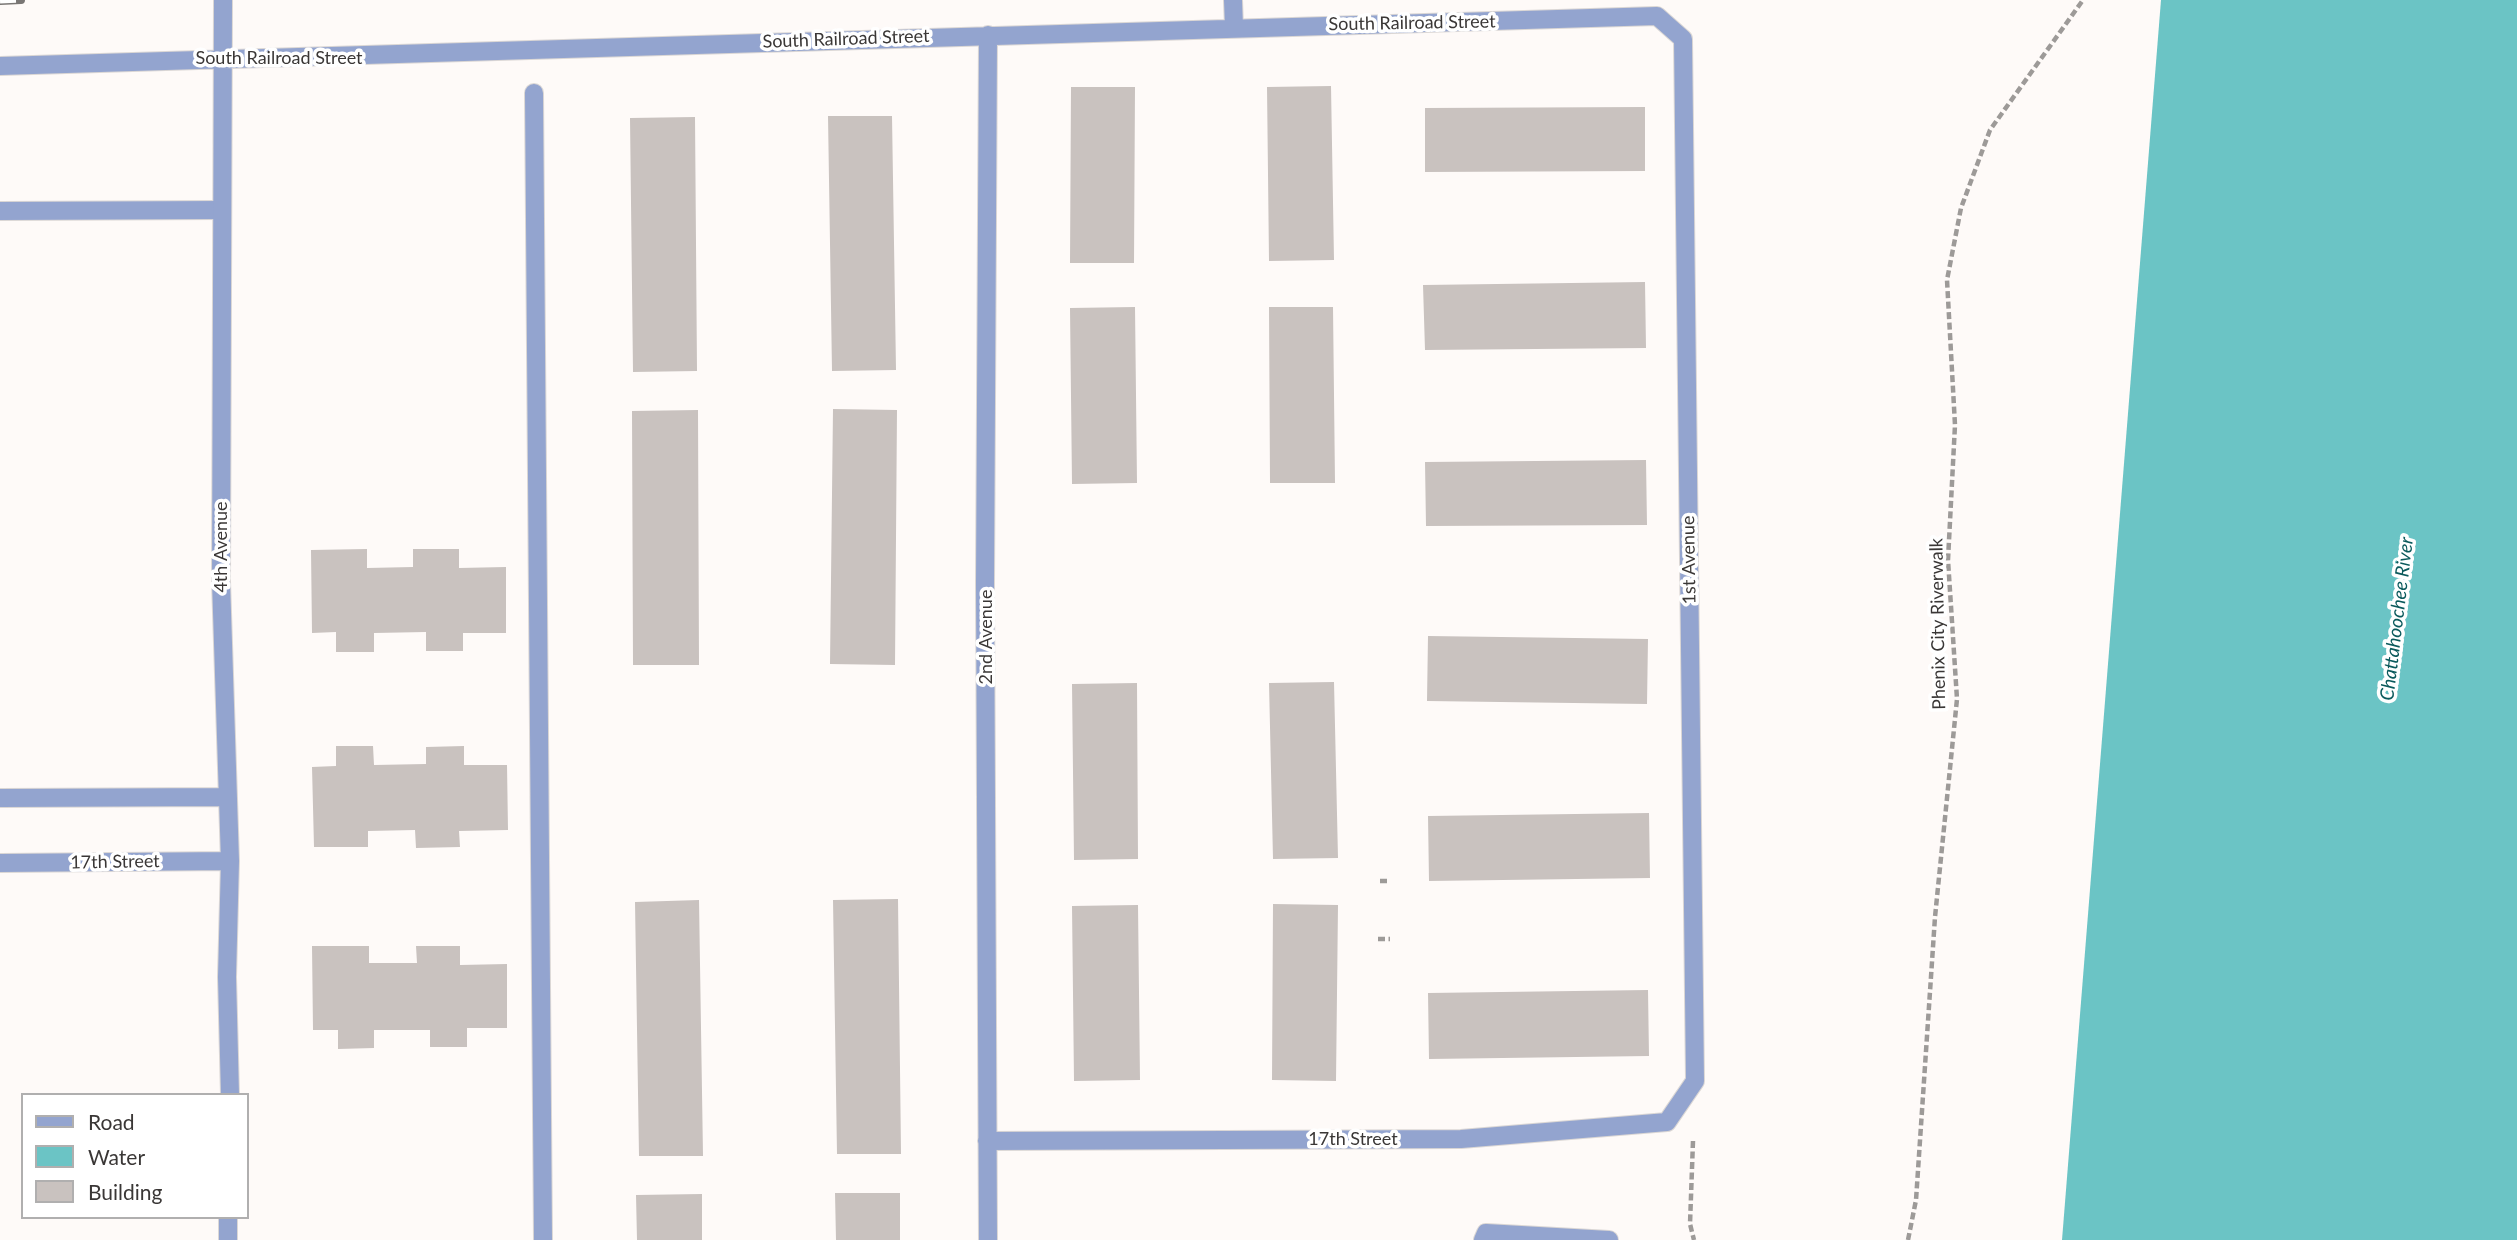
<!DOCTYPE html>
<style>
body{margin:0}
#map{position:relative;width:2517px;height:1240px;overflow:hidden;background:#fefaf8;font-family:Lato,sans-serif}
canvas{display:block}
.legend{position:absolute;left:21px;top:1093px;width:228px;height:126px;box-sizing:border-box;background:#fff;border:2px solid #b0afaf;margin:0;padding:9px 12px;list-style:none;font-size:21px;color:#3a3736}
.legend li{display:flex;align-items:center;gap:14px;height:35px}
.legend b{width:35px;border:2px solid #b0afaf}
</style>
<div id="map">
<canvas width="2517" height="1240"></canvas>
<ul class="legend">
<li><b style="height:9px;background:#93a4cf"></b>Road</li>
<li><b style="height:19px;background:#6bc4c5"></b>Water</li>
<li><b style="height:19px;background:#c9c2bf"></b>Building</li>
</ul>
</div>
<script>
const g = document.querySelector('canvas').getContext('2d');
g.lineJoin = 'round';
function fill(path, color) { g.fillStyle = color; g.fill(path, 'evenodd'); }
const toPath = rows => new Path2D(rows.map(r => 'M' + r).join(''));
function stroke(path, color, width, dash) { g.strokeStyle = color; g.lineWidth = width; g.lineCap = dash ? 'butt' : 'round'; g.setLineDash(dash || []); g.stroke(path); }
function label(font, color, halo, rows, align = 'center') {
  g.font = font + ' Lato,sans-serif'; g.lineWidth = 7; g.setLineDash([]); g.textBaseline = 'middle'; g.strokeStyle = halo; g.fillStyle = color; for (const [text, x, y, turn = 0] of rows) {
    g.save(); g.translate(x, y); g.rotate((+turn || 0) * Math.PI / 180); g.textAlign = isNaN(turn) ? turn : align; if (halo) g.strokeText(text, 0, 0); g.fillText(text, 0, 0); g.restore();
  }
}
const water = toPath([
 [2161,0,2517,0,2517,1240,2062,1240]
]);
const building = toPath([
 [1331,86,1334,260,1269,261,1267,87],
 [1071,87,1135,87,1134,263,1070,263],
 [1645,107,1645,171,1425,172,1425,108],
 [828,116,892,116,896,370,832,371],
 [695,117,697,371,633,372,630,118],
 [1645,282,1646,348,1425,350,1423,285],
 [1135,307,1137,483,1072,484,1070,308],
 [1269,307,1333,307,1335,483,1270,483],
 [833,409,897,410,895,665,830,664],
 [698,410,699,665,633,665,632,411],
 [1646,460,1647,525,1426,526,1425,462],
 [367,549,367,568,413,567,413,549,459,549,459,568,506,567,506,633,463,633,463,651,426,651,426,632,374,633,374,652,336,652,336,632,312,633,311,550],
 [1428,636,1648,639,1647,704,1427,701],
 [1334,682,1338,858,1273,859,1269,683],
 [1137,683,1138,859,1074,860,1072,684],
 [336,746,373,746,374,765,426,764,426,747,464,746,464,765,507,765,508,830,459,831,460,847,416,848,415,830,368,831,368,847,314,847,312,767,336,766],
 [1649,813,1650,878,1429,881,1428,816],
 [898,899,901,1154,837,1154,833,900],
 [699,900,703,1156,639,1156,635,902],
 [1273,904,1338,905,1336,1081,1272,1080],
 [1138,905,1140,1080,1074,1081,1072,906],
 [312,946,369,946,369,963,417,963,416,946,460,946,460,965,507,964,507,1028,467,1028,467,1047,430,1047,430,1030,374,1030,374,1048,338,1049,338,1030,313,1030],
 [1648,990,1649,1056,1429,1059,1428,993],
 [835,1193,900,1193,900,1240,836,1240],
 [702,1194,702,1240,637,1240,636,1195]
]);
const path = toPath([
 [1380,881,1390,881],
 [1378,939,1390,939],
 [1693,1141,1690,1224,1694,1240],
 [1908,1240,1916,1200,1935,917,1957,699,1948,560,1955,425,1947,280,1961,208,1990,130,2083,0]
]);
const lane = toPath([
 [534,93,543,1240],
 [0,211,222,210],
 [1483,1240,1486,1233,1609,1240]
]);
const street = toPath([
 [223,0,221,581,230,861,227,977,230,1095],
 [1233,0,1234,27],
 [0,66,1657,16,1683,39,1695,1081,1667,1122,1461,1139,987,1141],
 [0,798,228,797],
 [0,863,230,861],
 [228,1240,228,1217],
 [988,1240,985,583,988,35]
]);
const rail = toPath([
 [0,1,21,0]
]);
const streetNames = [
 ["South Railroad Street",1412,23,-1],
 ["South Railroad Street",846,39,-2],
 ["South Railroad Street",279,58],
 ["4th Avenue",221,547,-90],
 ["1st Avenue",1689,560,-91],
 ["Phenix City Riverwalk",1938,624,-91],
 ["2nd Avenue",986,637,-90],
 ["17th Street",115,862,-1],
 ["17th Street",1353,1139]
];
const waterNames = [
 ["Chattahoochee River",2397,619,-83]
];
fill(water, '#6bc4c5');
fill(building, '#c9c2bf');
stroke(lane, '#dbd7d5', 20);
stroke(street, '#dbd7d5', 20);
stroke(path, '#9d9a98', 4.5, [7, 3.5]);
stroke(lane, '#93a4cf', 18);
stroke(street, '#93a4cf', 18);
stroke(rail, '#797674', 8);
stroke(rail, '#fff', 5, [16]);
label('18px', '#3a3736', '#fff', streetNames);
label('italic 19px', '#0b5a5c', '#fff', waterNames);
</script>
